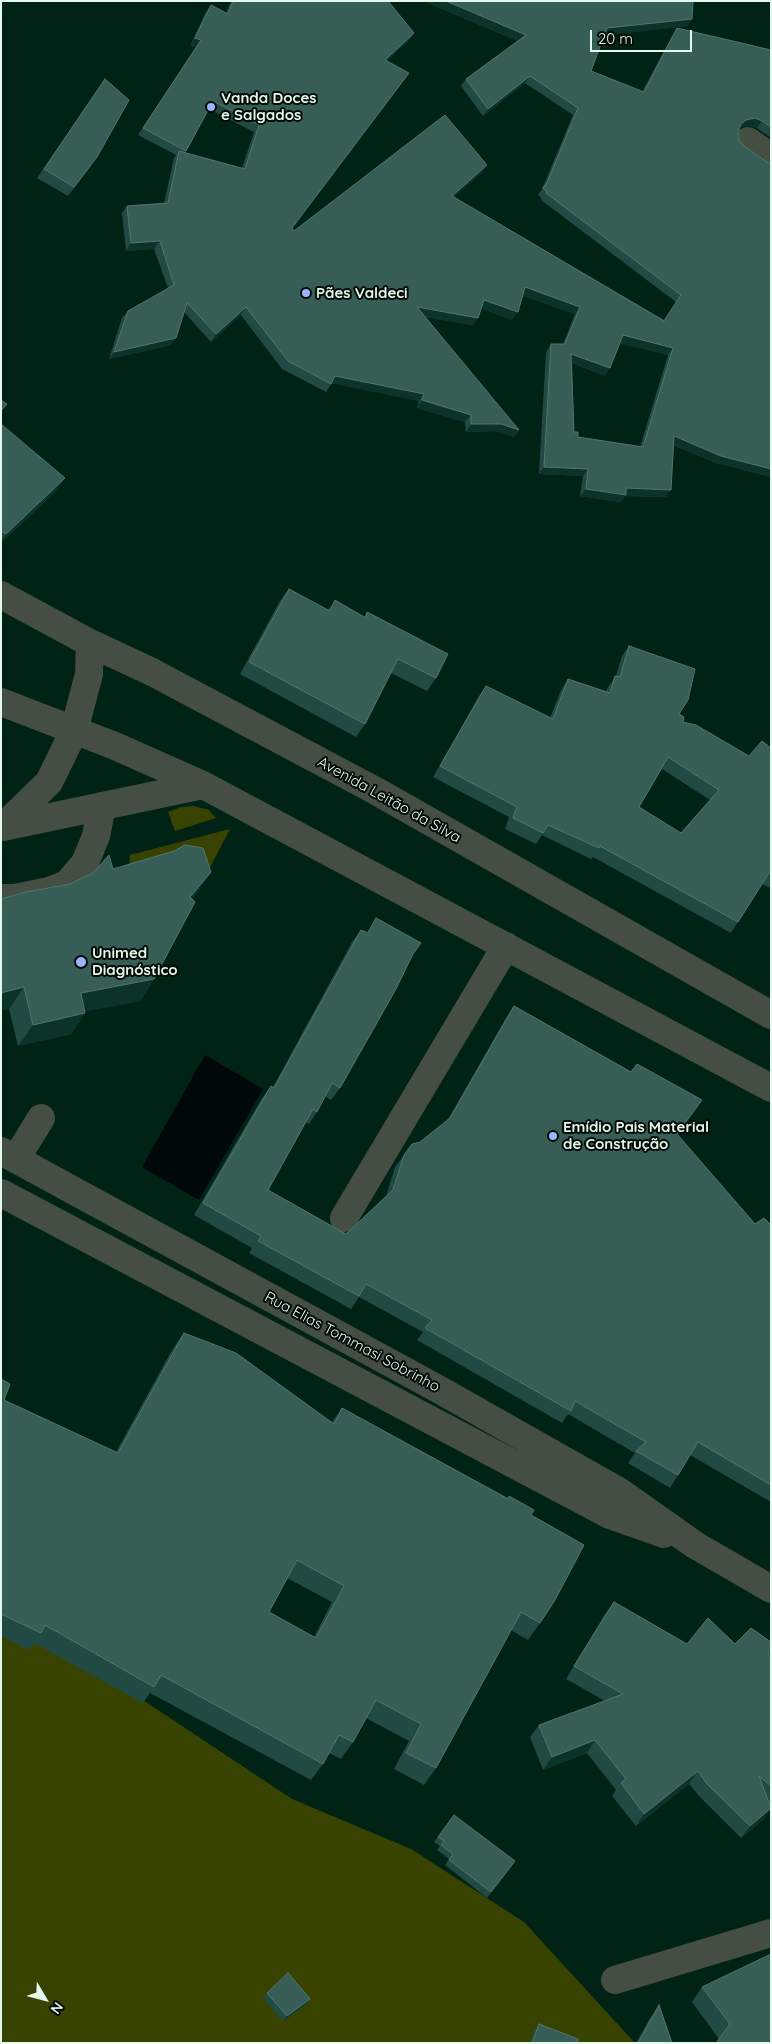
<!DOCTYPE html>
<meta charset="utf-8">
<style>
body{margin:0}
#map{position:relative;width:772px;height:2044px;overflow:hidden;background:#012315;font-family:Quicksand,sans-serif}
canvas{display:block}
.frame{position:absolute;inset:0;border:2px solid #e5f8ee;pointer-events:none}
.north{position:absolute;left:20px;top:1974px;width:50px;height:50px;-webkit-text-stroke:4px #010a05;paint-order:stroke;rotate:127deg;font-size:14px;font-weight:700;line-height:20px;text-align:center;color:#e5f8ee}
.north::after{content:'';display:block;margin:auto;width:18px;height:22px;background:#e5f8ee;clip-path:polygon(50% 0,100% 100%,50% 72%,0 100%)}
.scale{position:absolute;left:590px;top:30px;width:102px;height:22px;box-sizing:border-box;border:2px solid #e5f8ee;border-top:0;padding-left:6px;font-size:15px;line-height:18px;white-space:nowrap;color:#e5f8ee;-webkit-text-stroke:4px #010a05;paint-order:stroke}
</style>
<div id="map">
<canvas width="772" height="2044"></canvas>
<div class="frame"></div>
<div class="north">N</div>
<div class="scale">20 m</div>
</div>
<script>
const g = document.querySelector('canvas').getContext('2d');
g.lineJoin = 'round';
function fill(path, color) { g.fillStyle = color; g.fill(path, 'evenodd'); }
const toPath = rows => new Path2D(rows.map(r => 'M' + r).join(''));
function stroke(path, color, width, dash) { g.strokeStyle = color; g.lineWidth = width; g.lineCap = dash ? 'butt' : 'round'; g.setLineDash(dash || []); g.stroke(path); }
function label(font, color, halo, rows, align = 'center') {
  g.font = font + ' Quicksand,sans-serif'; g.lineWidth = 4; g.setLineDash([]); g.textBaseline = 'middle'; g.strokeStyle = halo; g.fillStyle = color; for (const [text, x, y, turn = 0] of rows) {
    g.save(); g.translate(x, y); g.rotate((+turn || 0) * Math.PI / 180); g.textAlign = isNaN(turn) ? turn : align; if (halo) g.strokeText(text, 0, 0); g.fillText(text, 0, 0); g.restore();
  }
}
const green = toPath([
 [194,806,209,810,216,818,175,831,168,812,181,807],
 [230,829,199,889,129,870,130,855],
 [1,1609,45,1635,292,1799,411,1849,524,1922,635,2043,1,2043]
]);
const water = toPath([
 [205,1055,263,1089,199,1200,142,1167]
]);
const minor = toPath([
 [748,141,771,157],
 [1,595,90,643,152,672,376,791,771,1015],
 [1,702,115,746,203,785,771,1088],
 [3,827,49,782,74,731,89,674,90,643],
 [3,827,203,785],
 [1,898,15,898,49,891,67,884,85,863,96,836,102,806],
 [1,1151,440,1390,620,1492,695,1545,771,1589],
 [16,1159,41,1118],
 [1,1193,610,1515,664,1534],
 [344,1218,506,946],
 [615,1980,771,1933]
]);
const wall = toPath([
 [231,1,388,1,414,33,408,41,386,61,292,229,294,231,482,172,454,197,664,320,676,302,541,200,542,199,538,195,542,189,573,115,525,83,483,116,461,86,466,79,518,41,423,1,693,1,692,19,687,26,604,35,591,71,642,92,672,36,677,28,770,50,771,43,771,138,757,128,750,126,741,127,739,129,738,132,739,140,744,146,767,162,771,164,771,477,716,463,673,445,666,497,625,496,620,502,580,496,583,476,539,474,546,352,551,344,563,344,575,314,523,296,512,320,481,308,478,318,473,325,425,317,519,430,514,437,495,431,466,432,465,422,417,408,419,401,332,383,326,392,282,369,241,315,211,342,184,312,171,345,109,359,122,318,128,311,168,288,154,249,126,251,122,213,127,206,164,203,174,158,176,155,138,135,196,47,190,46,206,12,211,5,226,13],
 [209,109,254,132,242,168,185,153],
 [620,343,668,355,640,447,578,437,574,432,572,363,605,376],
 [105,79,91,166,68,196,37,178],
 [1,424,55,492,1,543],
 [289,589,328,610,335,600,364,617,367,612,436,678,427,691,391,673,365,724,356,737,240,674,280,601],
 [629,646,679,714,683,722,749,756,771,748,771,888,762,884,731,933,593,857,591,859,542,835,536,844,505,829,509,817,433,777,479,696,486,686,550,718,561,690,568,679,606,692,608,687,616,676,622,656],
 [662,769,710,800,681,833,639,807],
 [113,869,211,872,192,899,154,979,140,1001,85,1011,85,1013,71,1034,18,1046,9,1009,70,884],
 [376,918,412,956,340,1088,331,1100,325,1096,317,1112,309,1124,306,1122,268,1190,346,1234,386,1196,395,1167,404,1155,447,1121,506,1018,514,1006,631,1072,702,1100,677,1135,755,1224,771,1225,771,1502,690,1455,678,1475,670,1488,628,1463,635,1453,568,1414,562,1423,417,1340,423,1332,359,1297,351,1309,249,1253,252,1248,194,1215,262,1098,271,1086,273,1087,352,942,361,930,367,933],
 [184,1333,332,1422,342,1408,508,1498,509,1496,531,1515,540,1623,528,1640,511,1630,436,1768,424,1785,394,1769,409,1741,366,1718,353,1742,341,1759,329,1753,323,1764,311,1780,150,1693,143,1703,34,1643,29,1650,1,1636,1,1379,4,1400,116,1452,172,1350],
 [287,1578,332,1602,314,1637,269,1612],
 [614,1602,687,1644,735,1644,771,1657,771,1808,763,1820,741,1838,699,1796,689,1784,636,1826,612,1796,616,1790,587,1753,543,1770,530,1737,539,1725,605,1701,566,1679,605,1614],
 [454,1815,515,1861,487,1898,445,1865,449,1859,437,1850,440,1846,434,1842],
 [702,1987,771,2043,719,2039,692,2002],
 [267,1993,306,2004,283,2021,263,1998],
 [659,2005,672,2043,636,2043,649,2020],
 [539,2024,577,2043,530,2043,535,2029]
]);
const shadedWall = toPath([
 [423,1,446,1,526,35,521,42],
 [692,19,687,26,602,36,607,28],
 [414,33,408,41,380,68,385,60],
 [195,38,201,40,196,47,190,46],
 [530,76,525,83,483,116,488,109],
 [755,118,762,121,757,128,750,126,741,127,736,132,741,124,746,120],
 [487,165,482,172,447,203,452,196],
 [160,241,154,249,126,251,131,243],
 [525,287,580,307,575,314,520,295],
 [484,300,518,312,512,320,478,307],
 [246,307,241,315,211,342,216,334],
 [417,307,478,318,473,325,412,315],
 [623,335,673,348,668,355,617,343],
 [176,338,171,345,109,359,114,352],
 [571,354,610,368,605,376,566,361],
 [335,376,424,394,419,401,330,383],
 [422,400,471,415,465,422,417,408],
 [471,424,501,424,519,430,514,437,495,431,466,432],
 [674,436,771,469,771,477,716,463,669,443],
 [544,467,588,469,583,476,539,474],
 [65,478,55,492,1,543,1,541,6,534],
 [626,488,671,490,666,497,625,496,620,502,580,496,586,489],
 [211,872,196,894,175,918,190,897],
 [154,979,140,1001,66,1015,81,993],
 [24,987,9,1009,1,1010,1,993],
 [85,1013,71,1034,18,1046,33,1025],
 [595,1740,587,1753,543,1770,552,1757],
 [698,1771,689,1784,636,1826,644,1814],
 [771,1808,763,1820,741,1838,750,1826],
 [310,1999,306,2004,283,2021,287,2016]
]);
const building = toPath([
 [233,1,388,1,414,33,385,60,409,73,292,228,294,231,445,115,487,165,452,196,664,321,681,295,546,193,547,192,543,188,547,183,578,108,530,76,488,109,466,79,526,35,446,1,693,1,692,19,607,28,591,71,644,92,677,28,771,50,771,127,762,121,755,118,746,120,741,124,738,132,739,140,744,146,767,162,771,164,771,469,721,456,674,436,671,490,626,488,626,495,586,489,588,469,544,467,551,344,565,344,580,307,525,287,518,312,484,300,478,318,417,307,519,430,501,424,471,424,471,415,422,400,424,394,335,376,331,384,288,361,246,307,216,334,187,303,176,338,114,352,128,311,174,285,160,241,131,243,127,206,168,203,179,151,245,169,259,125,213,101,186,151,143,128,201,40,195,38,211,5,228,14,233,1],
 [623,335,673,348,643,447,578,437,578,432,574,432,571,354,610,368,623,335],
 [105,79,129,100,97,157,74,187,44,169,105,79],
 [1,400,7,404,1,411,1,400],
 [1,424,65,478,6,534,1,531,1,424],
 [289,589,330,611,335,600,366,618,367,612,448,654,436,678,398,659,365,724,249,662,289,589],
 [629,646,695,669,688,700,679,714,684,717,683,722,696,725,749,756,762,741,771,748,771,874,769,873,738,922,600,846,599,848,548,825,543,833,513,818,517,807,440,766,486,686,553,719,568,679,610,693,615,676,620,677,629,646],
 [668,757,719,790,681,833,639,807,668,757],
 [185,845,203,848,211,872,190,897,195,902,154,979,81,993,85,1013,33,1025,24,987,1,993,1,899,26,892,70,884,93,873,109,855,113,869,174,851,185,845],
 [376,918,421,943,413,954,396,989,340,1088,332,1083,317,1112,313,1109,268,1190,346,1234,393,1190,404,1155,412,1144,420,1142,450,1118,514,1006,631,1072,637,1064,702,1100,677,1134,755,1224,764,1218,771,1225,771,1485,698,1442,678,1475,636,1451,646,1442,575,1401,571,1411,425,1328,432,1320,366,1284,359,1296,258,1241,261,1236,203,1203,271,1086,274,1088,361,930,368,933,376,918],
 [184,1333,236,1353,334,1424,342,1408,508,1499,509,1496,534,1510,531,1515,584,1545,555,1600,540,1623,521,1612,436,1768,406,1753,421,1724,376,1700,353,1742,339,1735,323,1764,161,1675,154,1687,45,1625,41,1633,1,1614,1,1379,10,1384,4,1400,118,1453,184,1333],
 [297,1560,344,1586,316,1638,269,1612,297,1560],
 [614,1602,687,1644,708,1618,735,1644,751,1628,771,1642,771,1652,768,1655,771,1657,771,1786,759,1776,771,1808,750,1826,707,1784,698,1771,644,1814,621,1783,626,1779,595,1740,552,1757,539,1725,623,1694,574,1666,614,1602],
 [454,1815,515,1861,491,1892,449,1860,453,1854,441,1845,444,1841,438,1837,454,1815],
 [771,1954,771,2043,716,2043,730,2024,702,1987,771,1954],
 [288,1973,310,1999,287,2016,267,1993,288,1973],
 [659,2005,672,2043,638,2043,659,2005],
 [539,2024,578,2039,577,2043,532,2043,539,2024]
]);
const markers = [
 [211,107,5,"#9bb4fd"],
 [306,293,5,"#9bb4fd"],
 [81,962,6,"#9bb4fd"],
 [553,1136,5,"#9bb4fd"]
];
const poiNames = [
 ["Vanda Doces",221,98],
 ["e Salgados",221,115],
 ["Pães Valdeci",316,293],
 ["Unimed",92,953],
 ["Diagnóstico",92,970],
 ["Emídio Pais Material",563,1127],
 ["de Construção",563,1144]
];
const streetNames = [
 ["Avenida Leitão da Silva",389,800,29],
 ["Rua Elias Tommasi Sobrinho",352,1342,28]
];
fill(green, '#384302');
fill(water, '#00080a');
stroke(minor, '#444e43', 28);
fill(wall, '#224a45');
fill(shadedWall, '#0c332a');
fill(building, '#375d57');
stroke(building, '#52756f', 1);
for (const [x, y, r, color] of markers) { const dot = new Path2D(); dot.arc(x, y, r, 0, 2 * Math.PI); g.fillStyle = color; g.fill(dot); stroke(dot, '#010a05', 2); }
label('bold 15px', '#e5f8ee', '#010a05', poiNames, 'left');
label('15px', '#e5f8ee', '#010a05', streetNames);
</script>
